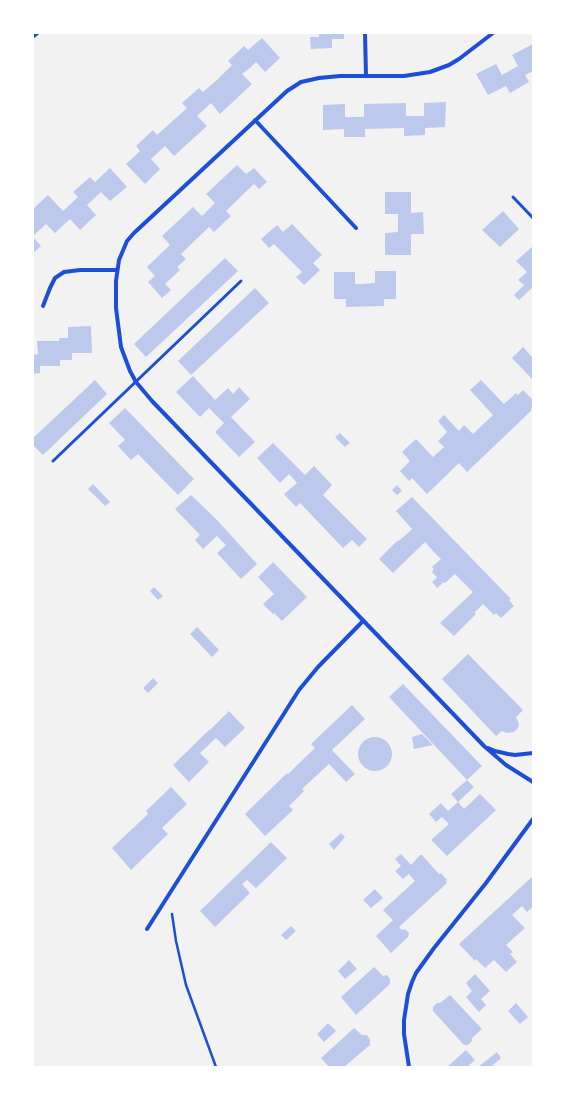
<!DOCTYPE html>
<style>
body{margin:0}
#map{position:relative;width:566px;height:1100px;overflow:hidden;background:#f2f2f2;font-family:"Titillium Web",sans-serif}
canvas{display:block}
.frame{position:absolute;inset:0;border:34px solid #fff;pointer-events:none}
</style>
<div id="map">
<canvas width="566" height="1100"></canvas>
<div class="frame"></div>
</div>
<script>
const g = document.querySelector('canvas').getContext('2d');
g.lineJoin = 'round';
function fill(path, color) { g.fillStyle = color; g.fill(path, 'evenodd'); }
const toPath = rows => new Path2D(rows.map(r => 'M' + r).join(''));
function stroke(path, color, width, dash) { g.strokeStyle = color; g.lineWidth = width; g.lineCap = dash ? 'butt' : 'round'; g.setLineDash(dash || []); g.stroke(path); }
const building = toPath([
 [319,33,344,33,344,39,332,39,332,48,311,49,310,37,319,37],
 [262,38,280,58,265,72,256,62,250,68,242,74,252,84,220,114,211,103,197,116,207,126,174,156,165,146,151,159,160,169,145,184,126,164,140,151,136,146,153,130,157,135,187,108,182,103,199,88,203,92,217,80,232,65,228,61,244,46,248,50],
 [533,44,533,71,525,75,529,82,510,93,506,86,488,95,476,74,496,64,502,75,518,66,512,55],
 [446,102,445,127,425,128,425,135,404,136,404,128,365,129,365,137,344,137,344,129,323,130,323,105,345,104,345,117,364,117,364,104,406,103,406,116,424,116,424,103],
 [237,165,246,174,254,168,267,182,259,189,254,184,226,211,231,216,214,232,209,227,181,254,186,259,177,267,180,270,165,284,171,290,162,298,148,282,155,276,147,267,170,245,162,236,193,207,202,216,215,203,206,194],
 [110,168,127,187,110,201,101,192,87,205,96,215,80,230,70,219,55,233,46,224,33,236,33,209,48,195,63,211,78,197,73,192,90,177,95,182],
 [385,192,411,192,411,213,423,212,424,234,411,234,411,255,385,255,385,233,398,232,398,214,385,214],
 [503,211,519,229,500,247,482,230],
 [292,224,322,255,313,263,320,270,304,285,296,277,302,272,274,244,269,248,261,239,277,225,283,232],
 [33,237,41,246,33,253],
 [533,246,533,287,519,300,514,295,524,285,518,280,527,272,516,261],
 [225,258,238,271,146,357,134,344],
 [375,271,396,271,396,299,384,299,384,306,346,307,346,299,334,299,334,272,355,272,355,284,363,284,375,283],
 [255,288,269,303,191,375,178,361],
 [91,326,92,353,72,353,72,360,60,360,60,366,40,366,40,373,33,374,33,355,38,354,37,341,59,341,59,338,68,338,68,327],
 [523,347,533,358,532,379,512,358],
 [193,376,215,400,228,388,233,394,239,387,250,399,231,417,255,442,239,457,215,432,224,423,209,408,200,417,176,392],
 [95,380,107,394,43,455,33,445,33,438],
 [481,380,504,404,516,393,518,395,523,390,533,400,533,407,531,409,532,410,467,472,459,463,427,494,412,478,409,481,400,471,410,461,402,452,416,439,433,457,444,447,438,441,447,432,438,421,444,415,459,431,464,425,473,434,493,415,470,390],
 [125,408,194,479,178,495,138,454,131,460,118,446,125,440,109,423],
 [340,433,350,443,345,447,335,437],
 [273,443,305,475,314,466,332,485,323,495,367,539,359,547,352,540,343,548,300,503,296,507,284,494,297,483,289,474,280,483,257,458],
 [93,484,110,502,105,506,88,489],
 [397,485,402,491,397,495,392,490],
 [191,495,217,520,257,564,241,579,217,553,226,545,217,536,203,549,195,540,200,535,175,509],
 [412,497,511,599,509,600,514,606,501,618,496,613,494,615,483,604,474,613,476,614,454,636,440,623,473,592,455,574,445,583,444,582,437,588,432,582,437,577,432,572,434,569,432,567,441,559,432,550,425,542,393,573,379,559,397,541,400,540,412,529,396,511],
 [273,562,307,597,282,621,274,613,273,614,263,604,274,594,258,577],
 [154,587,163,596,158,600,150,591],
 [197,627,219,650,212,657,190,634],
 [468,654,523,710,516,717,519,724,518,728,514,732,507,733,502,731,496,736,442,679],
 [153,678,158,683,148,693,143,688],
 [403,684,482,766,467,780,389,697],
 [352,705,365,719,332,750,355,774,346,782,329,764,302,789,304,791,289,806,293,810,265,836,245,814,287,773,288,774,315,748,311,744],
 [229,711,245,728,225,747,216,738,200,753,209,762,189,782,173,765,209,730,210,730],
 [422,734,433,745,414,749,412,737],
 '358 754a17 17 0 1 1 34 0a17 17 0 1 1-34 0Z',
 [467,780,474,787,458,802,451,794],
 [171,787,187,804,162,828,168,834,131,870,112,848,148,814,146,811],
 [480,794,496,810,447,856,431,840,449,824,442,817,436,822,429,814,441,803,448,811,458,802,464,809],
 [341,833,345,837,334,850,329,844],
 [271,842,287,858,256,888,247,880,242,884,250,893,215,927,200,911],
 [401,854,411,865,420,855,422,855,439,874,441,873,447,880,446,881,447,883,399,927,402,930,405,929,409,933,408,937,391,953,376,936,393,920,383,910,415,881,409,874,403,879,395,871,401,866,395,859],
 [533,876,533,907,527,912,522,906,512,915,525,928,506,945,513,952,510,954,517,962,506,972,494,960,485,968,476,959,475,961,459,944],
 [375,889,383,898,371,908,363,900],
 [291,926,296,931,286,940,281,935],
 [349,960,357,969,345,979,338,971],
 [374,967,383,976,387,975,390,979,390,984,356,1015,341,997],
 [475,974,490,991,481,999,486,1005,479,1012,466,997,472,991,466,983],
 [450,995,482,1029,472,1038,472,1041,468,1045,464,1045,433,1011,433,1007,437,1003,440,1003],
 [516,1003,528,1017,520,1024,508,1011],
 [328,1023,336,1031,324,1042,317,1034],
 [354,1028,362,1035,367,1035,370,1040,370,1045,344,1067,329,1067,321,1058],
 [466,1050,475,1060,467,1067,447,1067],
 [497,1052,501,1058,491,1067,478,1067]
]);
const path = toPath([
 [172,914,176,941,186,985,216,1067]
]);
const service = toPath([
 [33,37,38,33],
 [513,197,533,218],
 [53,461,241,281]
]);
const minor = toPath([
 [365,33,366,76],
 [493,33,459,59,449,65,430,72,404,76,340,76,319,78,301,82,287,91,134,233,127,241,119,260,116,281,116,308,121,347,130,371,136,382,152,401,484,746,506,765,533,782],
 [255,120,356,228],
 [43,306,50,288,55,278,64,272,80,270,117,270],
 [488,748,495,751,508,754,515,755,533,753],
 [147,929,299,690,318,667,363,621],
 [409,1067,404,1034,404,1020,408,994,412,982,416,973,434,948,486,883,533,819]
]);
fill(building, '#bdc9ec');
stroke(path, '#1d4ed8', 2.5);
stroke(service, '#1d4ed8', 3);
stroke(minor, '#1d4ed8', 4);
</script>
